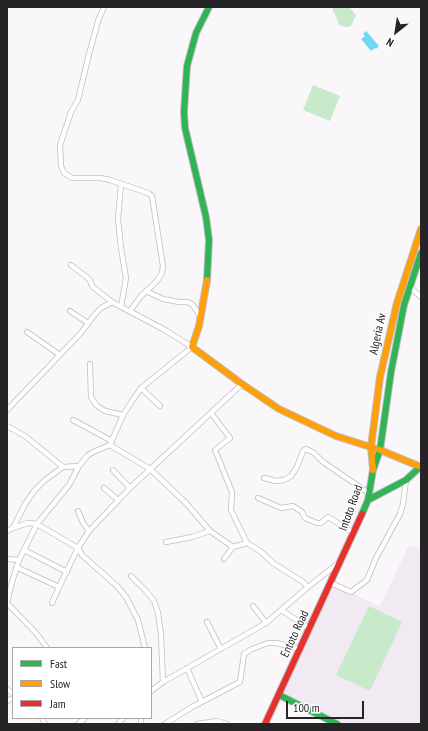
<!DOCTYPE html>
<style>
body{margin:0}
#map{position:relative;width:428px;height:731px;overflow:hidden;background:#faf7fa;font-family:"PT Sans Narrow",sans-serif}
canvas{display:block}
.frame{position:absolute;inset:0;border:8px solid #262426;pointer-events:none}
.legend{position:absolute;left:12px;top:647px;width:140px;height:72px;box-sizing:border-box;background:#fff;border:1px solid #a8a7a8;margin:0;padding:5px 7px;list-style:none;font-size:12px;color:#262426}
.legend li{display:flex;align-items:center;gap:8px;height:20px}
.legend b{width:20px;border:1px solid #a8a7a8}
.north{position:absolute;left:376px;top:12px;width:40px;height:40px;-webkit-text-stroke:3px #fff;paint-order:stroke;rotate:210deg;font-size:11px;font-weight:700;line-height:16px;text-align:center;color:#262426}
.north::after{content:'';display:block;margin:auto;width:14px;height:18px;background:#262426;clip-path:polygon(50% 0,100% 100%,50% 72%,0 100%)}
.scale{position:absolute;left:286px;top:701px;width:78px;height:18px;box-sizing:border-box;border:2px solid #262426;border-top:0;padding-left:5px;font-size:12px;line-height:14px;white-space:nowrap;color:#262426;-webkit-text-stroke:3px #fff;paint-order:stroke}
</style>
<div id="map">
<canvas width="428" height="731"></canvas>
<div class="frame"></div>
<ul class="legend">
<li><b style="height:5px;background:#30b455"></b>Fast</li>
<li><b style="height:5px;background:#ff9f0a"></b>Slow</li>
<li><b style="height:5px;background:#e5322d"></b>Jam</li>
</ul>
<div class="north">N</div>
<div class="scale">100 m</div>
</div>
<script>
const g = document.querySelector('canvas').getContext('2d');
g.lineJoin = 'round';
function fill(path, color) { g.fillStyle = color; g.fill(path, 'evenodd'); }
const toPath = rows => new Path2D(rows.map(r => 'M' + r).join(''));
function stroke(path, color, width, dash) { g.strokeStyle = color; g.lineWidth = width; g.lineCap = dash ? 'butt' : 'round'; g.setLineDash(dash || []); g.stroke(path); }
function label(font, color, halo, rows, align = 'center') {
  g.font = font + ' "PT Sans Narrow",sans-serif'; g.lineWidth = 3; g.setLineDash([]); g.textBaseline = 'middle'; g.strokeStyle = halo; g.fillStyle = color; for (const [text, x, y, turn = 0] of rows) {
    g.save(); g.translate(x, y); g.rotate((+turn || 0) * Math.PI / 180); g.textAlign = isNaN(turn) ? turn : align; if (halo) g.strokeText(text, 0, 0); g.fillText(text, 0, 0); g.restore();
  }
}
const built = toPath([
 [409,545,419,548,421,545,421,724,342,724,281,692,336,582,363,599,380,606]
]);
const green = toPath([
 [333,7,349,7,356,15,351,26,346,27,339,25,337,18,333,11],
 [313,85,340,96,330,121,303,110],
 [369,606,402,622,370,691,336,675]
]);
const water = toPath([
 [366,31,379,46,376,49,375,48,371,51,361,39,365,36,363,34]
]);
const street = toPath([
 [104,7,98,21,89,54,78,100,71,112,60,145,61,166,64,173,72,178,100,178,110,180,148,193,152,196,163,266,162,273,157,281,141,296,130,311],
 [121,184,118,219,121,248,126,278,121,307],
 [410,287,421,297],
 [146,291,163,299,179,302,187,302,192,304,201,317],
 [70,311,88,323],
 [27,332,60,355],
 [90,364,91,397,96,405,105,411,123,415],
 [141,388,160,406],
 [7,410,80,334,96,313,101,308,112,302],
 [211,413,230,438,215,450,232,492,231,510,247,543],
 [73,420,112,441],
 [7,426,25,436,63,467,79,466],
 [110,445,150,469,186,503,210,531,233,547,247,543,260,551,273,563,303,582,308,587],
 [113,470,130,488],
 [264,478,276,481,284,480,291,476,297,467,303,451,306,449,314,453,323,462,370,494],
 [104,488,118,500],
 [258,498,281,508,293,506,302,512,305,518,317,523,321,523,328,517,354,533],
 [78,511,83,523,89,531],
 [13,528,28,523,37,524,78,548,59,587,16,567],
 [7,531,13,528,25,504,34,491,45,480,63,467],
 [166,542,192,537,210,531],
 [24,550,67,572],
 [7,559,19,560],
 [224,559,233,547],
 [131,576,146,591,154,601,158,613,161,634,163,682],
 [331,583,351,592,367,580,376,558,400,514,403,504,406,480],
 [52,603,59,587],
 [253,606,266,623],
 [281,610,309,628],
 [207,622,221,649],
 [47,648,36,633,7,603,12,582,19,560,37,524,69,485,79,466,87,456,93,452,110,445,123,415,132,401,141,388,192,347,165,330,112,302,93,287,89,279,71,265],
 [145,648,138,620,126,597,117,586,82,555,78,548,89,531,130,488,242,384],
 [187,668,202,702],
 [7,689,13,694],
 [151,691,163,682,266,623,308,587,337,564],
 [7,701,13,698],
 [42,718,45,724],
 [141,718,141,724],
 [78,724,85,718],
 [118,724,123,718],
 [165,724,192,707,240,682,244,654,252,649,268,643,277,643,300,649],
 [197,724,217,721,227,724]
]);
const fast = toPath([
 [207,280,209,240,206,217,185,128,184,112,187,66,196,33,209,7],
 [368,500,406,480,420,467],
 [362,514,368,500,373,470,380,450,391,372,404,305,421,253],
 [279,695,337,724]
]);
const slow = toPath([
 [207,280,199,326,192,347,242,384,279,409,336,436,380,450,421,467],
 [373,470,371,447,380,377,397,303,421,229]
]);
const jam = toPath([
 [265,724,362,514]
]);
const streetNames = [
 ["Algeria Av",378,334,-78],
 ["Intoto Road",351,508,-70],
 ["Entoto Road",295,634,-65]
];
fill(built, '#f2eaf2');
fill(green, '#c9e9cb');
fill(water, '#74d7f2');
stroke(street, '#c0bec0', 6);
stroke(fast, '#c0bec0', 8);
stroke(slow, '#c0bec0', 8);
stroke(jam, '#c0bec0', 8);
stroke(street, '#fefefe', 4.5);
stroke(fast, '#30b455', 6);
stroke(slow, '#ff9f0a', 6);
stroke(jam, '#e5322d', 6);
label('12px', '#262426', '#fff', streetNames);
</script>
